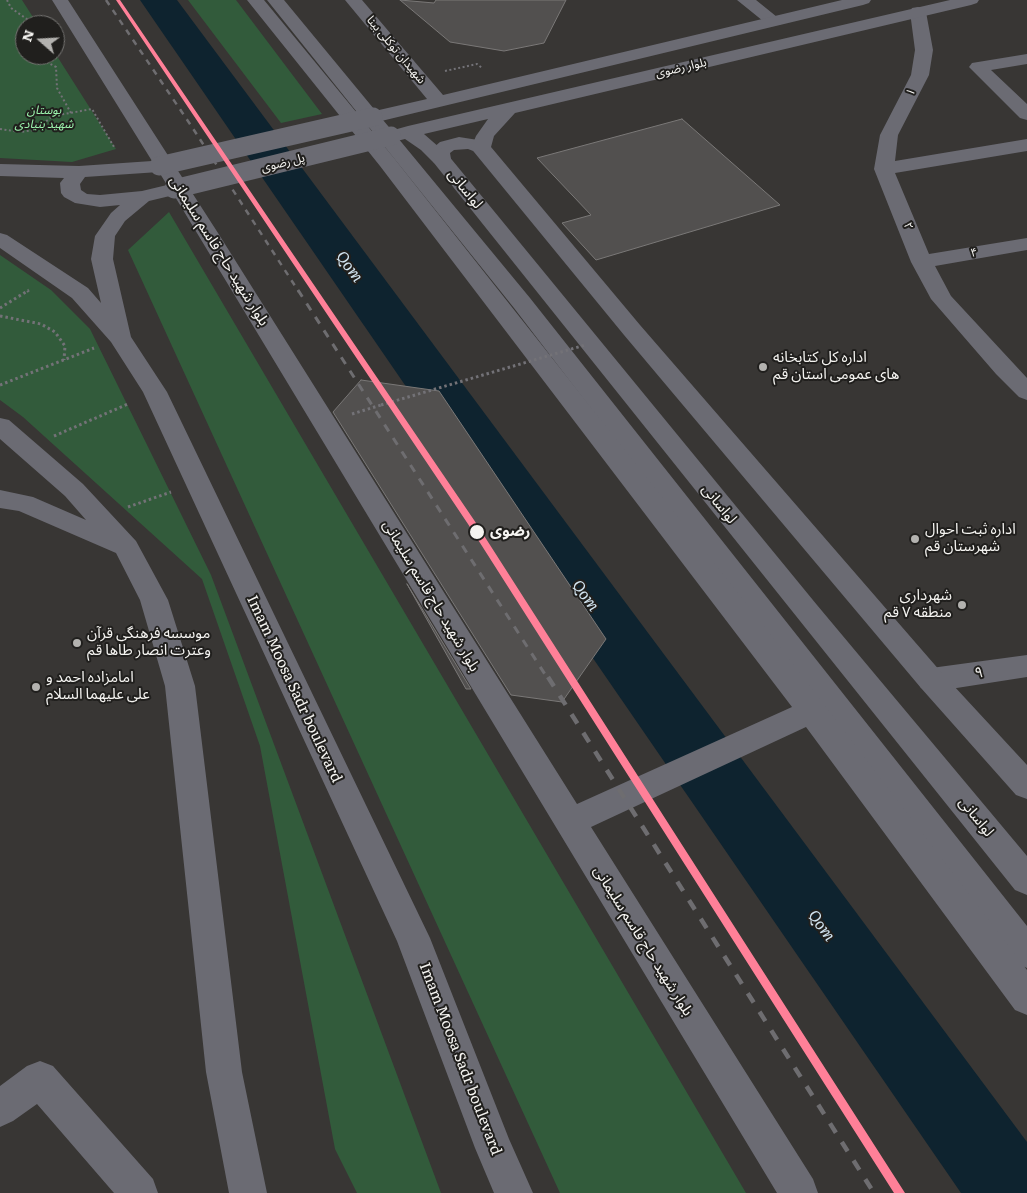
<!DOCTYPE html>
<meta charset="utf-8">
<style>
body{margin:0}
#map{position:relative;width:1027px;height:1193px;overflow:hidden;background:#383634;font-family:Literata,serif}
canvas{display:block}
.north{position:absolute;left:15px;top:15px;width:50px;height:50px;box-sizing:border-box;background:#201f1d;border:1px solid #757472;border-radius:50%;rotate:289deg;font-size:14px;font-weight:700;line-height:20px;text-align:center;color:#f5f4f1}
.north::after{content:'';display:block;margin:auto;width:18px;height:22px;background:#b3b2af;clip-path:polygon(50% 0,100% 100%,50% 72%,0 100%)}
</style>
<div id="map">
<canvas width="1027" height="1193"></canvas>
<div class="north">N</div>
</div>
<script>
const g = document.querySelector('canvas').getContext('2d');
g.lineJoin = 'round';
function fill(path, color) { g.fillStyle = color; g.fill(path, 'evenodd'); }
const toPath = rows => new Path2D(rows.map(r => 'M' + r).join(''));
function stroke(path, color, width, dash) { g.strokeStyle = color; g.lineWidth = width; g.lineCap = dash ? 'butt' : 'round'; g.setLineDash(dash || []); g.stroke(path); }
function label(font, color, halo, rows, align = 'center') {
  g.font = font + ' Literata,"Noto Sans Arabic",serif'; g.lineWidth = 4; g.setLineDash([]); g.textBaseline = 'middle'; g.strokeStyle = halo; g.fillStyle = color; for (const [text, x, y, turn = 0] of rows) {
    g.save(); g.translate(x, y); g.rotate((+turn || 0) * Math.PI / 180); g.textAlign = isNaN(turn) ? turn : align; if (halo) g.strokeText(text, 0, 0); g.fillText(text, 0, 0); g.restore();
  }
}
const green = toPath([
 [0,0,22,0,38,25,25,25,25,55,55,55,55,53,116,149,72,162,0,158],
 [188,0,236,0,322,114,281,123],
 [169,212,746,1193,560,1193,128,250],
 [0,255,51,290,90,329,211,575,441,1193,357,1193,335,1149,260,746,202,579,23,417,0,400]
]);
const river = toPath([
 [140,0,177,0,1027,1142,1027,1193,961,1193,140,0]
]);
const building = toPath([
 [400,0,434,3,436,0,566,0,544,43,504,51,450,42,400,0],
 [682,119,780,205,596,260,562,223,591,215,537,158,682,119],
 [361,380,439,391,606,639,562,702,511,695,333,412,361,380],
 [407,584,471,689,466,689,407,584]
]);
const pathFar1 = toPath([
 [7,0,11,8,31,22,31,25],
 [41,55,45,61,56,67,57,88,71,113],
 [445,71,477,64,482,68],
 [0,129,20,132,35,130,53,116,92,109,114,147],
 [27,292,30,290]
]);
const path = toPath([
 [0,308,29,290],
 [0,316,41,324,55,332,65,346,64,360],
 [0,385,94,348],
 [352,414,381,405],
 [54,436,128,404],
 [128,507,171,492]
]);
const minor = toPath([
 [267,0,284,0,530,298,1027,926,1027,968,1015,963,514,308,267,0],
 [737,0,756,0,782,21,780,25,768,25,737,0],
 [918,7,924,8,926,12,933,50,929,75,898,135,895,161,1027,139,1027,151,895,173,929,254,1027,238,1027,250,935,266,951,296,1027,378,1027,400,1019,397,996,374,931,299,911,262,874,169,880,135,911,75,915,50,910,12,912,8,918,7],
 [1027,54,1027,64,991,70,1027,104,1027,120,1020,118,969,67,972,63,978,62,1027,54],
 [459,137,478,140,488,144,491,148,488,152,481,154,468,149,454,150,450,153,451,159,448,163,441,165,434,163,430,152,433,148,440,142,459,137],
 [1027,655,1027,677,931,692,921,688,916,680,921,672,931,668,1027,655],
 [40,1061,53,1066,153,1179,158,1193,114,1193,37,1104,13,1121,0,1127,0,1086,27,1066,40,1061]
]);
const major = toPath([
 [52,0,68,0,218,233,577,804,792,707,380,166,247,0,264,0,394,158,764,626,1027,970,1027,1015,1015,1010,806,727,591,827,813,1179,818,1193,777,1193,174,195,149,201,125,221,115,236,113,259,131,337,167,392,430,938,509,1139,533,1193,494,1193,475,1148,397,941,143,392,111,342,72,298,0,248,0,233,7,235,88,288,101,303,91,259,95,236,111,213,120,205,100,207,75,203,64,197,61,193,60,183,64,178,0,176,0,164,79,166,152,161,52,0],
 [159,172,167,185,142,191,100,195,87,194,81,190,80,184,85,177,159,172],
 [345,0,362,0,443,95,842,0,871,0,869,3,863,5,373,123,366,121,364,117,366,113,427,99,345,0],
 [950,0,979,0,977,3,971,5,515,113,494,136,491,147,640,325,941,672,1027,765,1027,799,1016,795,921,688,624,335,474,152,471,148,476,136,488,119,424,134,448,155,817,605,1027,856,1027,895,1015,890,434,163,421,150,405,139,397,141,390,139,388,135,390,131,408,126,950,0],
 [0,418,9,420,83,484,136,541,168,600,195,686,242,1072,267,1193,229,1193,206,1072,165,686,140,600,116,553,19,511,0,508,0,490,33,497,86,520,65,496,0,439,0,418]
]);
const railFar2 = toPath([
 [106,0,192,127,299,292]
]);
const railFar1 = toPath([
 [298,290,548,679]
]);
const rail = toPath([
 [548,677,874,1193]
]);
const pathBridge = toPath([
 [381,405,585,345]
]);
const majorBridge = toPath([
 [159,166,373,117],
 [174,189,391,136]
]);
const metro1 = toPath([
 [116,0,120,0,474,520,905,1193,894,1193,468,524,116,0]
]);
const markers = [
 [763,367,5,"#b3b2af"],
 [477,532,8,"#f5f4f1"],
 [915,539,5,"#b3b2af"],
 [962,605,5,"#b3b2af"],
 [77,643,5,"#b3b2af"],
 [36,687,5,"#b3b2af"]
];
const farStreetnames = [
 ["شهیدان توکلی بینا",396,50,50],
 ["بلوار رضوی",681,68,-13],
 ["۱",911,92,-63],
 ["پل رضوی",283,163,-14],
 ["۲",908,226,68],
 ["۴",974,253,-10]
];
const farParknames = [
 ["بوستان",44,110],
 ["شهید بنیادی",44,124]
];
const streetNames = [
 ["لواسانی",465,189,51],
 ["بلوار شهید حاج قاسم سلیمانی",219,251,58],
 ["لواسانی",719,504,51],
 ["بلوار شهید حاج قاسم سلیمانی",431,596,59],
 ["۹",979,673,-8],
 ["Imam Moosa Sadr boulevard",294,689,65],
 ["لواسانی",976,817,51],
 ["بلوار شهید حاج قاسم سلیمانی",643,941,58],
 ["Imam Moosa Sadr boulevard",460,1059,69]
];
const poiNames = [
 ["اداره کل کتابخانه",773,358],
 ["های عمومی استان قم",773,375],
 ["اداره ثبت احوال",925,530],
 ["شهرستان قم",925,547],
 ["شهرداری",952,596,"right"],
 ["منطقه ۷ قم",952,613,"right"],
 ["موسسه فرهنگی قرآن",87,634],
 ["وعترت انصار طاها قم",87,651],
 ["امامزاده احمد و",46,678],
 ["علی علیهما السلام",46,695]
];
const stopNames = [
 ["رضوی",490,532]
];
const waterNames = [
 ["Qom",349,267,54],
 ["Qom",585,596,54],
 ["Qom",821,926,54]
];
fill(green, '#325b3b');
fill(river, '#0e232f');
fill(building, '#52504f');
stroke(building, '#7a7877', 1);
stroke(pathFar1, '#737277', 2, [2, 2.5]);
stroke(path, '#737277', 3, [2.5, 3]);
fill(minor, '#6b6b73');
fill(major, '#6b6b73');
stroke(railFar2, '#6e6d70', 2.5, [6, 6]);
stroke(railFar1, '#6e6d70', 3, [8, 8]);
stroke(rail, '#6e6d70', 4.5, [11, 11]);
stroke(pathBridge, '#737277', 3, [2.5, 3]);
stroke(majorBridge, '#6b6b73', 19);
fill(metro1, '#ff8098');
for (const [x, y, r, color] of markers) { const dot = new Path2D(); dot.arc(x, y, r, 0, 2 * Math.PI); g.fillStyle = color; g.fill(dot); stroke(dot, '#201f1d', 2); }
label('12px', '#f5f4f1', '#201f1d', farStreetnames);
label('italic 12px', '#9cf4ad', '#201f1d', farParknames);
label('15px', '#f5f4f1', '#201f1d', streetNames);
label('15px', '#f5f4f1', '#201f1d', poiNames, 'left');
label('bold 15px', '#f5f4f1', '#201f1d', stopNames, 'left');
label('italic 16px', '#d2e4f0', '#201f1d', waterNames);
</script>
